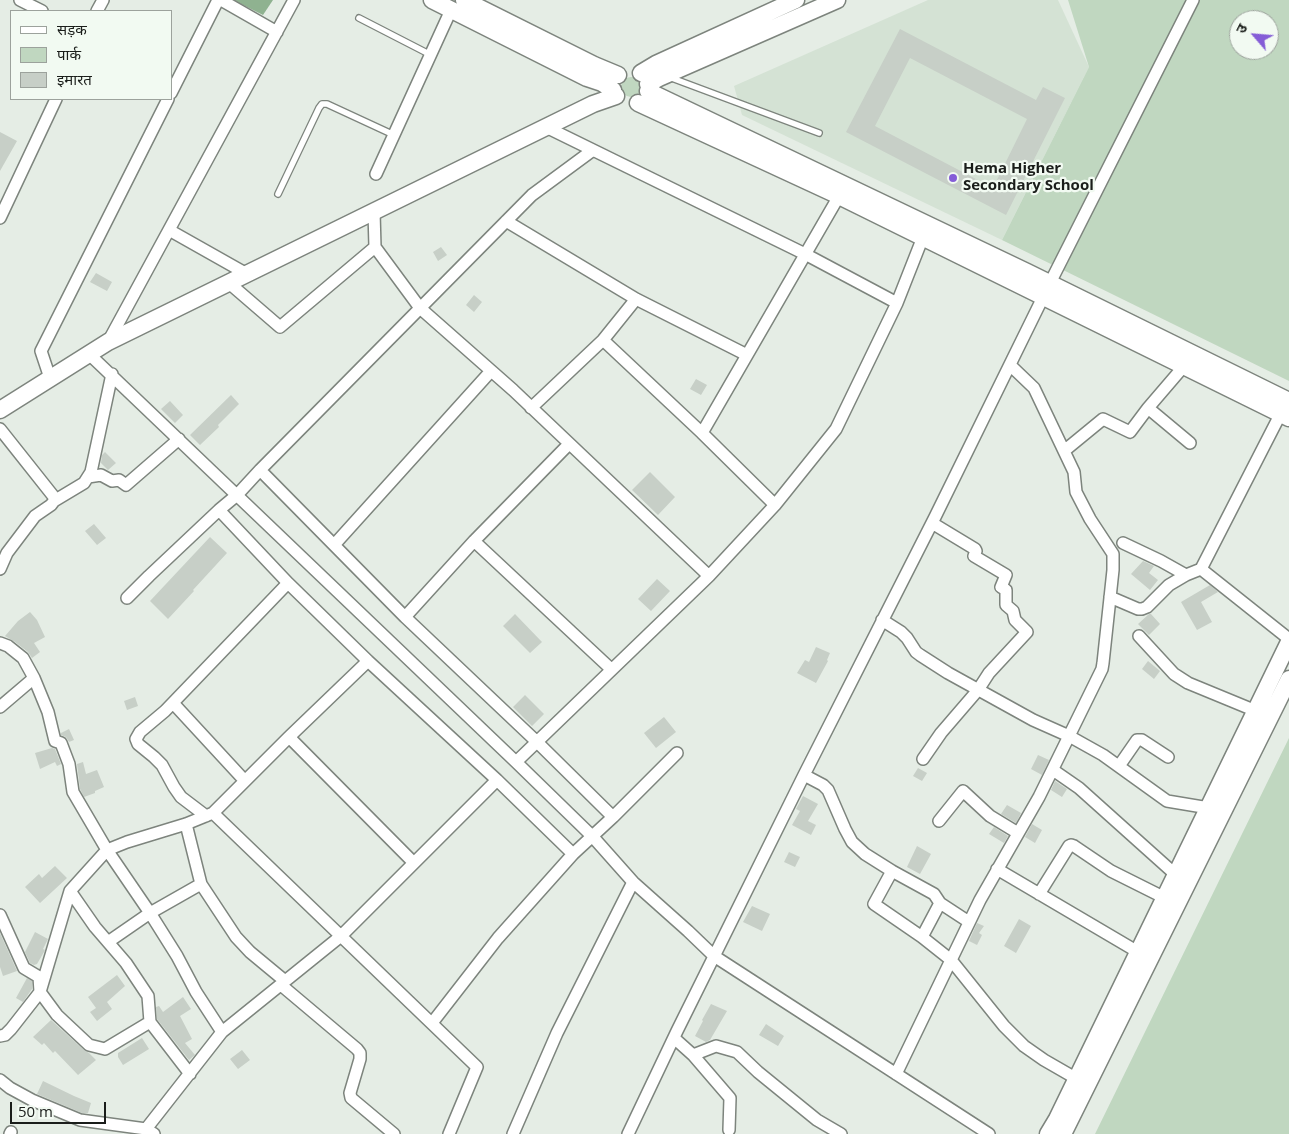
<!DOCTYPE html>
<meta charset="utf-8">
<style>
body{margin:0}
#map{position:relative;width:1289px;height:1134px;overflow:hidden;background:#e5ede5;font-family:"Open Sans","Noto Sans Devanagari",sans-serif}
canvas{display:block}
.legend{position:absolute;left:10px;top:10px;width:162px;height:90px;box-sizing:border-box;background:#f2faf2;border:1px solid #9ca29c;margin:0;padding:6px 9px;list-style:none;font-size:15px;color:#1a1d1a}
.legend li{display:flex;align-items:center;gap:10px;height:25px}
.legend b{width:25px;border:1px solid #9ca29c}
.north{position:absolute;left:1229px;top:10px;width:50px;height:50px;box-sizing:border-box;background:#f2faf2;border:1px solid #9ca29c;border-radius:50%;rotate:297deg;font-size:14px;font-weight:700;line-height:20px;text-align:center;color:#1a1d1a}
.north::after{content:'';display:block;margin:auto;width:18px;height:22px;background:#855dd7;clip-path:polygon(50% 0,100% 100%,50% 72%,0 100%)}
.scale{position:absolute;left:10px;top:1102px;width:96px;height:22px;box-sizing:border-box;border:2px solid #1a1d1a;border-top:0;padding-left:6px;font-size:15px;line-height:18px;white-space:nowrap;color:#1a1d1a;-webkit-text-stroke:4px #f2faf2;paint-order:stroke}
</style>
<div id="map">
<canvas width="1289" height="1134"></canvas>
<ul class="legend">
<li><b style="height:6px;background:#fff"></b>सड़क</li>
<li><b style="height:14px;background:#c0d7c0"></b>पार्क</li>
<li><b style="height:14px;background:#c7cfc7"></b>इमारत</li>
</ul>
<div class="north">उ</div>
<div class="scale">50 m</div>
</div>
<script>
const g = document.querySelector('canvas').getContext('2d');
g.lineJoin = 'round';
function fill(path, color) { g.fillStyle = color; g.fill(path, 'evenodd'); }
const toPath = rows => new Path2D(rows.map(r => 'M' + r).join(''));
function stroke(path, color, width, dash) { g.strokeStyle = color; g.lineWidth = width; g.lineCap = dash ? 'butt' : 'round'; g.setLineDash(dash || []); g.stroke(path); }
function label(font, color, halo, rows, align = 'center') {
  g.font = font + ' "Open Sans",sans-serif'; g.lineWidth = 4.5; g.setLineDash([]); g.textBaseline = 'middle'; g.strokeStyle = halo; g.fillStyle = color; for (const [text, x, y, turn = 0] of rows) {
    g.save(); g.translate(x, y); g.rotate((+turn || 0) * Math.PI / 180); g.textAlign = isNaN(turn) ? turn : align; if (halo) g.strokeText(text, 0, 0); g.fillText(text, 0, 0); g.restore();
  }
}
const built = toPath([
 [928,0,1058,0,1089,67,1002,240,742,115,734,86]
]);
const green = toPath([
 [1068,0,1289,0,1289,381,1002,240,1089,67],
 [1239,20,1269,20,1269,50,1239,50],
 '621 87a10 10 0 1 1 20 0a10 10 0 1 1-20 0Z',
 [1289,738,1289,1134,1095,1134]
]);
const forest = toPath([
 [233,0,273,0,263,15]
]);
const building = toPath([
 [900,29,1036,100,1043,87,1065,98,1006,215,846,132],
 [910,58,1027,119,993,188,875,126],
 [0,132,17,141,0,171],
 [441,247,447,255,438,261,433,252],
 [96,273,112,282,107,291,90,282],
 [474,295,482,302,474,312,466,305],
 [696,379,707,385,701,395,690,389],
 [231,395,239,404,218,425,219,427,200,445,190,435],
 [170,401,183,415,175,423,161,409],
 [105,452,116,463,108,470,101,463,102,455],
 [650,472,675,497,658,515,632,490],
 [94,524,106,538,97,545,85,531],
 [210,537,227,553,193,590,194,591,168,619,150,601],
 [1143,561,1154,566,1149,573,1158,580,1150,590,1131,574],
 [657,579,670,591,651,611,638,599],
 [1210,585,1218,592,1201,602,1212,622,1197,630,1181,602],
 [30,612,37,620,45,637,34,643,40,652,32,658,28,652,15,642,5,636,18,621],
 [515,614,542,642,530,653,503,626],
 [1149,614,1151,614,1160,624,1149,635,1138,624],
 [816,647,830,653,827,660,828,661,816,683,797,673,805,660,809,662],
 [1148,661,1160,671,1154,679,1142,669],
 [525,695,544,714,532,726,513,707],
 [135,697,138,706,127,710,124,701],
 [664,717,676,732,656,748,644,733],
 [69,729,74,740,69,742,66,737,61,735,61,733],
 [52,748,55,749,61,764,57,766,55,762,40,769,35,753],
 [1038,755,1049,760,1042,775,1031,769],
 [83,762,86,774,97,770,104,787,95,791,95,793,84,797,80,789,77,764],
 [918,768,927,773,922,781,913,776],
 [1055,781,1067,789,1062,797,1051,790],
 [803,796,818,804,808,821,816,825,811,835,792,825,800,811,796,809],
 [1007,805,1021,813,1016,823,1001,814],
 [1032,824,1042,830,1035,843,1025,837],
 [994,827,1008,836,1004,843,989,834],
 [917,846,931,854,920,874,907,867],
 [789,852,800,857,795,867,784,862],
 [55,866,67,878,40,903,25,887,39,874,42,878],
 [752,906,770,914,762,931,743,922],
 [1019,919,1031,926,1016,953,1004,946],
 [977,923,984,926,979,933,982,935,977,945,969,941],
 [35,932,48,939,43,949,45,950,44,952,37,964,34,965,30,963,25,952],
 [0,933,17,971,3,976,0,967],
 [117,975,125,986,107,1002,112,1009,97,1021,90,1012,96,1008,88,997],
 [27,978,32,981,32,989,23,1002,16,998],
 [183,997,191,1009,180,1016,192,1039,185,1043,195,1055,189,1060,157,1019,156,1007,159,1006,163,1012],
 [711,1004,727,1011,710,1040,706,1042,695,1036,703,1021,702,1020],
 [51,1020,84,1050,89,1053,96,1060,78,1075,55,1051,53,1053,44,1043,42,1045,33,1037],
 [766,1024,784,1036,778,1046,759,1035],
 [142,1038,149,1049,123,1065,118,1057,118,1053],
 [242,1050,250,1060,238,1069,230,1059],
 [43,1081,74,1096,91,1103,88,1113,82,1113,37,1094]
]);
const lane = toPath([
 [359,18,431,55],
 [669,77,819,133],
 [278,194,319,108,322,104,327,104,394,135]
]);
const street = toPath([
 [20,0,42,11],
 [221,0,277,32],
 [97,11,103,0],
 [171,93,218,0],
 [546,127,805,254,897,303],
 [376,174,451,10],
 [374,212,375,247,420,308,513,390,709,576],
 [0,218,56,99],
 [506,221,636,299,747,355],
 [169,230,247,274],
 [229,283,280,327,375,247],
 [603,340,702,433,775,505],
 [108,342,294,0],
 [89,354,516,762,593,837,633,882,688,931,714,956,989,1134],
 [50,378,41,351,168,99],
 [531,408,603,340,636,299],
 [1148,408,1190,443],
 [1281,413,1201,569,1289,639],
 [0,429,54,497,54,501],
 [702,433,839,196],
 [1064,451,1103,419,1130,432,1148,408,1184,366],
 [260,470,405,617,537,742,613,817],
 [88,477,101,475,112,481,119,480,126,485,179,439],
 [219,510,288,583,368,661,497,780,573,854],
 [474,541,611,669],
 [1123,543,1161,561,1186,575],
 [334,545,491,371],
 [0,569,7,553,35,516,51,505,54,501,84,483,91,472,112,374],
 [1110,597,1138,609,1142,609,1147,607,1169,585,1186,575,1201,569],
 [127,598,149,576,219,510,237,495,260,470,532,195,593,150],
 [405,617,474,541,569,444],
 [882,620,901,632,907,638,916,652,920,655,948,673,1033,720,1069,736,1103,755,1167,801,1209,808],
 [1139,636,1174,674,1188,683,1256,711],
 [0,643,8,646,23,658,34,678,0,707],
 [34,678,48,712,55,741,61,743,69,764,73,792,107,850,150,913,177,956,196,992,222,1032,146,1129],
 [173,703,245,781],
 [289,737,414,863],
 [923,759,941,733,978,690,989,673,1027,632,1015,620,1013,611,1006,605,1006,590,1001,587,1006,575,974,556,976,551,975,549,932,523],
 [516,762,709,576,775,505,836,429,897,303,923,237],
 [1119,766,1137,740,1142,740,1168,757],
 [1053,770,1079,788,1176,875],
 [804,775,823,785,828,790,845,829,852,842,865,854,892,871,934,894,940,903,969,922],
 [213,813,477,1067,449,1134],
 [206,816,181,797,174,787,162,765,154,757,138,744,136,739,140,732,165,711,288,583],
 [939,821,963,791,990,816,1018,833],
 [186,824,201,884,236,937,250,952,285,981],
 [997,869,1138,952],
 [892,871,874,904,922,937,951,960,1004,1026,1024,1046,1044,1060,1077,1079],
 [70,891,95,927,126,963,148,996,150,1022,190,1074],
 [1039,894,1069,846,1071,845,1074,846,1111,871,1165,898],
 [0,915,24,968,39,977,40,992,57,1015,89,1045,105,1049,150,1022],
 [922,937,940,903],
 [108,942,150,913,201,884],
 [281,985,357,1049,360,1053,360,1059,350,1093,351,1098,394,1134],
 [432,1023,498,938,573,854,613,817,677,753],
 [222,1032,341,936,497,780],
 [0,1036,5,1035,11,1029,40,992,70,891,107,850,127,842,186,824,213,813,289,737,368,661],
 [674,1038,693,1055,730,1098,729,1130],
 [693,1055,716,1046,737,1052,758,1072,817,1120,841,1134],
 [896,1074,980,900,1039,797,1102,669,1103,663,1113,570,1113,554,1090,519,1076,492,1074,472,1034,388,1010,365],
 [0,1080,10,1088,32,1100,80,1120,146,1129,154,1134],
 [10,1134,11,1132],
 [513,1134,557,1033,633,882],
 [628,1134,677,1031,804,775,935,517,1050,283,1193,0]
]);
const secondary = toPath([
 [432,0,587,78,602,83,613,90],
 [464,0,594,65,618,75],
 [641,73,656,64,796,0],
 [648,84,659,78,837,0],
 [648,91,1027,272,1289,401],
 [638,103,839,196,1289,418],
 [0,410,108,342,593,104,616,96],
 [1048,1134,1057,1119,1289,642],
 [1063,1134,1289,679]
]);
const markers = [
 [953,178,5,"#855dd7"]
];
const poiNames = [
 ["Hema Higher",963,169],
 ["Secondary School",963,186]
];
fill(built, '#d4e2d4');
fill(green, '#c0d7c0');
fill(forest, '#8fb290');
fill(building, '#c7cfc7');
stroke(lane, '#7d847d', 8);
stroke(street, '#7d847d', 14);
stroke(secondary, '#7d847d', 19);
stroke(lane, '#fff', 5.5);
stroke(street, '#fff', 11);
stroke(secondary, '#fff', 16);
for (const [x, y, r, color] of markers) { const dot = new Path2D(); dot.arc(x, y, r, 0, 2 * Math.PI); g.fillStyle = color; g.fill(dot); stroke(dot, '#f2faf2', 2); }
label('bold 15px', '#1a1d1a', '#f2faf2', poiNames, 'left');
</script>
